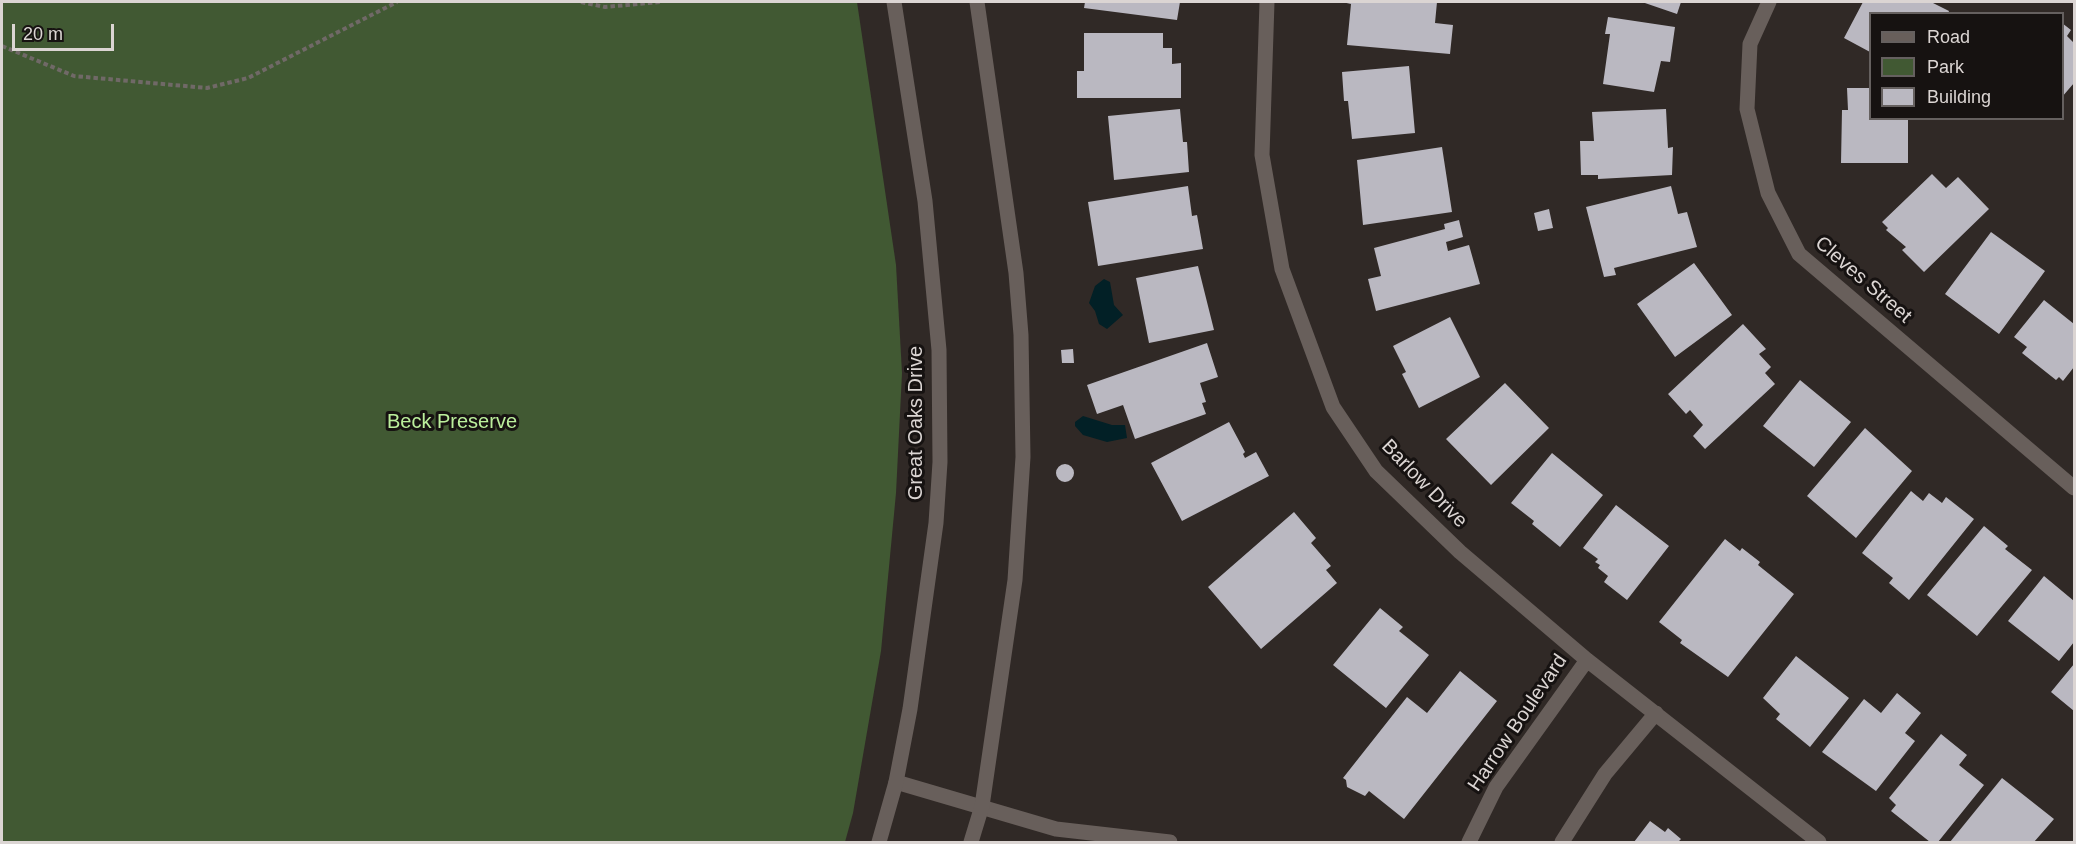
<!DOCTYPE html>
<style>
body{margin:0}
#map{position:relative;width:2076px;height:844px;overflow:hidden;background:#302926;font-family:Helvetica,sans-serif}
canvas{display:block}
.frame{position:absolute;inset:0;border:3px solid #dbd5d3;pointer-events:none}
.legend{position:absolute;left:1869px;top:12px;width:195px;height:108px;box-sizing:border-box;background:#161211;border:2px solid #65605f;margin:0;padding:8px 10px;list-style:none;font-size:18px;color:#dbd5d3}
.legend li{display:flex;align-items:center;gap:12px;height:30px}
.legend b{width:30px;border:2px solid #65605f}
.scale{position:absolute;left:12px;top:24px;width:102px;height:27px;box-sizing:border-box;border:3px solid #dbd5d3;border-top:0;padding-left:8px;font-size:18px;line-height:21px;white-space:nowrap;color:#dbd5d3;-webkit-text-stroke:4px #161211;paint-order:stroke}
</style>
<div id="map">
<canvas width="2076" height="844"></canvas>
<div class="frame"></div>
<ul class="legend">
<li><b style="height:8px;background:#685f5b"></b>Road</li>
<li><b style="height:16px;background:#415933"></b>Park</li>
<li><b style="height:16px;background:#bab8c1"></b>Building</li>
</ul>
<div class="scale">20 m</div>
</div>
<script>
const g = document.querySelector('canvas').getContext('2d');
g.lineJoin = 'round';
function fill(path, color) { g.fillStyle = color; g.fill(path, 'evenodd'); }
const toPath = rows => new Path2D(rows.map(r => 'M' + r).join(''));
function stroke(path, color, width, dash) { g.strokeStyle = color; g.lineWidth = width; g.lineCap = dash ? 'butt' : 'round'; g.setLineDash(dash || []); g.stroke(path); }
function label(font, color, halo, rows, align = 'center') {
  g.font = font + ' Helvetica,sans-serif'; g.lineWidth = 6; g.setLineDash([]); g.textBaseline = 'middle'; g.strokeStyle = halo; g.fillStyle = color; for (const [text, x, y, turn = 0] of rows) {
    g.save(); g.translate(x, y); g.rotate((+turn || 0) * Math.PI / 180); g.textAlign = isNaN(turn) ? turn : align; if (halo) g.strokeText(text, 0, 0); g.fillText(text, 0, 0); g.restore();
  }
}
const green = toPath([
 [2,2,857,2,896,265,902,373,896,493,881,651,853,813,845,842,2,842]
]);
const water = toPath([
 [1104,279,1110,282,1114,305,1123,315,1107,329,1099,324,1095,311,1089,303,1095,286],
 [1083,416,1112,425,1125,425,1127,438,1107,442,1083,435,1075,426,1075,422]
]);
const building = toPath([
 [1085,2,1180,2,1177,20,1084,8],
 [1342,2,1437,2,1435,23,1453,25,1450,54,1347,45,1351,4],
 [1642,2,1681,2,1677,14],
 [1863,2,1931,2,1949,11,1948,14,1870,14,1870,52,1844,38],
 [1608,17,1675,27,1670,62,1661,61,1654,92,1603,84,1610,34,1605,34],
 [2062,23,2071,30,2067,36,2074,43,2074,83,2062,97],
 [1084,33,1163,33,1163,48,1172,48,1172,64,1181,63,1181,98,1077,98,1077,71,1084,71],
 [1409,66,1415,133,1352,139,1348,101,1344,101,1342,72],
 [1847,88,1870,88,1870,118,1908,118,1908,163,1841,163,1842,110,1848,110],
 [1180,109,1183,142,1187,142,1189,172,1114,180,1108,116],
 [1666,109,1668,148,1673,147,1672,175,1598,179,1598,175,1581,175,1580,141,1594,141,1592,112],
 [1442,147,1452,212,1363,225,1357,160],
 [1932,174,1946,188,1958,177,1989,209,1924,272,1902,250,1906,247,1886,230,1888,228,1882,222],
 [1188,186,1192,216,1197,215,1203,249,1098,266,1088,202],
 [1671,186,1678,214,1687,212,1697,247,1614,268,1616,275,1604,277,1586,207],
 [1549,209,1553,228,1538,231,1534,213],
 [1459,220,1463,237,1446,242,1448,251,1469,245,1480,284,1376,311,1368,279,1381,276,1374,248,1445,229,1444,224],
 [1991,232,2045,271,1999,334,1945,294],
 [1694,263,1732,315,1675,357,1637,304],
 [1198,266,1214,330,1149,343,1136,278],
 [2044,300,2074,324,2074,367,2063,381,2059,377,2056,380,2022,353,2027,347,2014,337],
 [1450,317,1480,377,1419,408,1402,374,1406,372,1393,346],
 [1743,324,1766,349,1759,354,1771,367,1765,373,1775,384,1705,449,1693,436,1703,425,1690,410,1686,414,1668,394],
 [1207,343,1218,377,1200,383,1206,402,1202,403,1206,414,1135,439,1123,405,1097,414,1087,385],
 [1073,349,1074,363,1062,363,1061,350],
 [1800,380,1851,422,1814,467,1763,426],
 [1505,383,1549,428,1491,485,1446,439],
 [1229,422,1245,452,1243,454,1245,458,1256,452,1269,476,1182,521,1151,463],
 [1865,428,1912,471,1856,538,1807,496],
 [1552,453,1603,495,1560,547,1532,524,1534,521,1511,503],
 '1056 473a9 9 0 1 1 18 0a9 9 0 1 1-18 0Z',
 [1911,491,1923,501,1929,493,1942,503,1946,497,1974,519,1909,600,1889,583,1893,578,1862,553],
 [1616,505,1669,546,1627,600,1604,582,1608,576,1598,568,1600,565,1595,562,1598,559,1583,548],
 [1294,512,1316,538,1311,543,1331,566,1326,570,1337,583,1261,649,1208,587],
 [1984,526,2008,546,2005,549,2032,570,1977,636,1927,595],
 [1725,539,1740,551,1742,548,1760,562,1758,565,1794,594,1728,677,1680,643,1682,640,1659,622],
 [2044,576,2074,601,2074,642,2059,661,2008,621],
 [1380,608,1403,627,1399,631,1429,655,1386,708,1333,665],
 [1796,656,1849,698,1810,747,1776,719,1780,714,1763,698],
 [2074,664,2074,711,2051,692],
 [1460,671,1497,701,1404,819,1369,791,1365,796,1347,787,1346,780,1343,778,1407,697,1427,713],
 [1897,693,1921,713,1905,733,1915,741,1876,791,1822,752,1864,699,1881,713],
 [1941,734,1967,755,1959,765,1984,785,1938,842,1930,842,1891,811,1896,805,1889,798],
 [2002,778,2054,819,2034,842,1950,842],
 [1650,821,1665,832,1668,828,1681,839,1678,842,1634,842]
]);
const path = toPath([
 [581,2,605,7,660,2],
 [2,46,74,76,207,88,248,78,397,2]
]);
const minor = toPath([
 [1267,2,1262,155,1282,269,1333,407,1376,471,1460,552,1587,660,1819,842],
 [1769,2,1750,44,1747,109,1768,193,1799,254,2074,488],
 [896,782,1056,829,1170,842],
 [1469,842,1496,787,1587,660],
 [1562,842,1605,774,1656,713]
]);
const tertiary = toPath([
 [879,842,896,782,910,709,936,523,940,462,939,350,925,201,894,2],
 [971,842,982,806,1015,580,1023,457,1021,335,1016,273,977,2]
]);
const streetNames = [
 ["Cleves Street",1863,280,41],
 ["Great Oaks Drive",916,423,-90],
 ["Barlow Drive",1424,484,46],
 ["Harrow Boulevard",1518,723,-56]
];
const parkNames = [
 ["Beck Preserve",452,422]
];
fill(green, '#415933');
fill(water, '#022026');
fill(building, '#bab8c1');
stroke(path, '#706967', 4, [4.5, 3]);
stroke(minor, '#685f5b', 15);
stroke(tertiary, '#685f5b', 15);
label('20px', '#dbd5d3', '#161211', streetNames);
label('20px', '#bbef9c', '#161211', parkNames);
</script>
